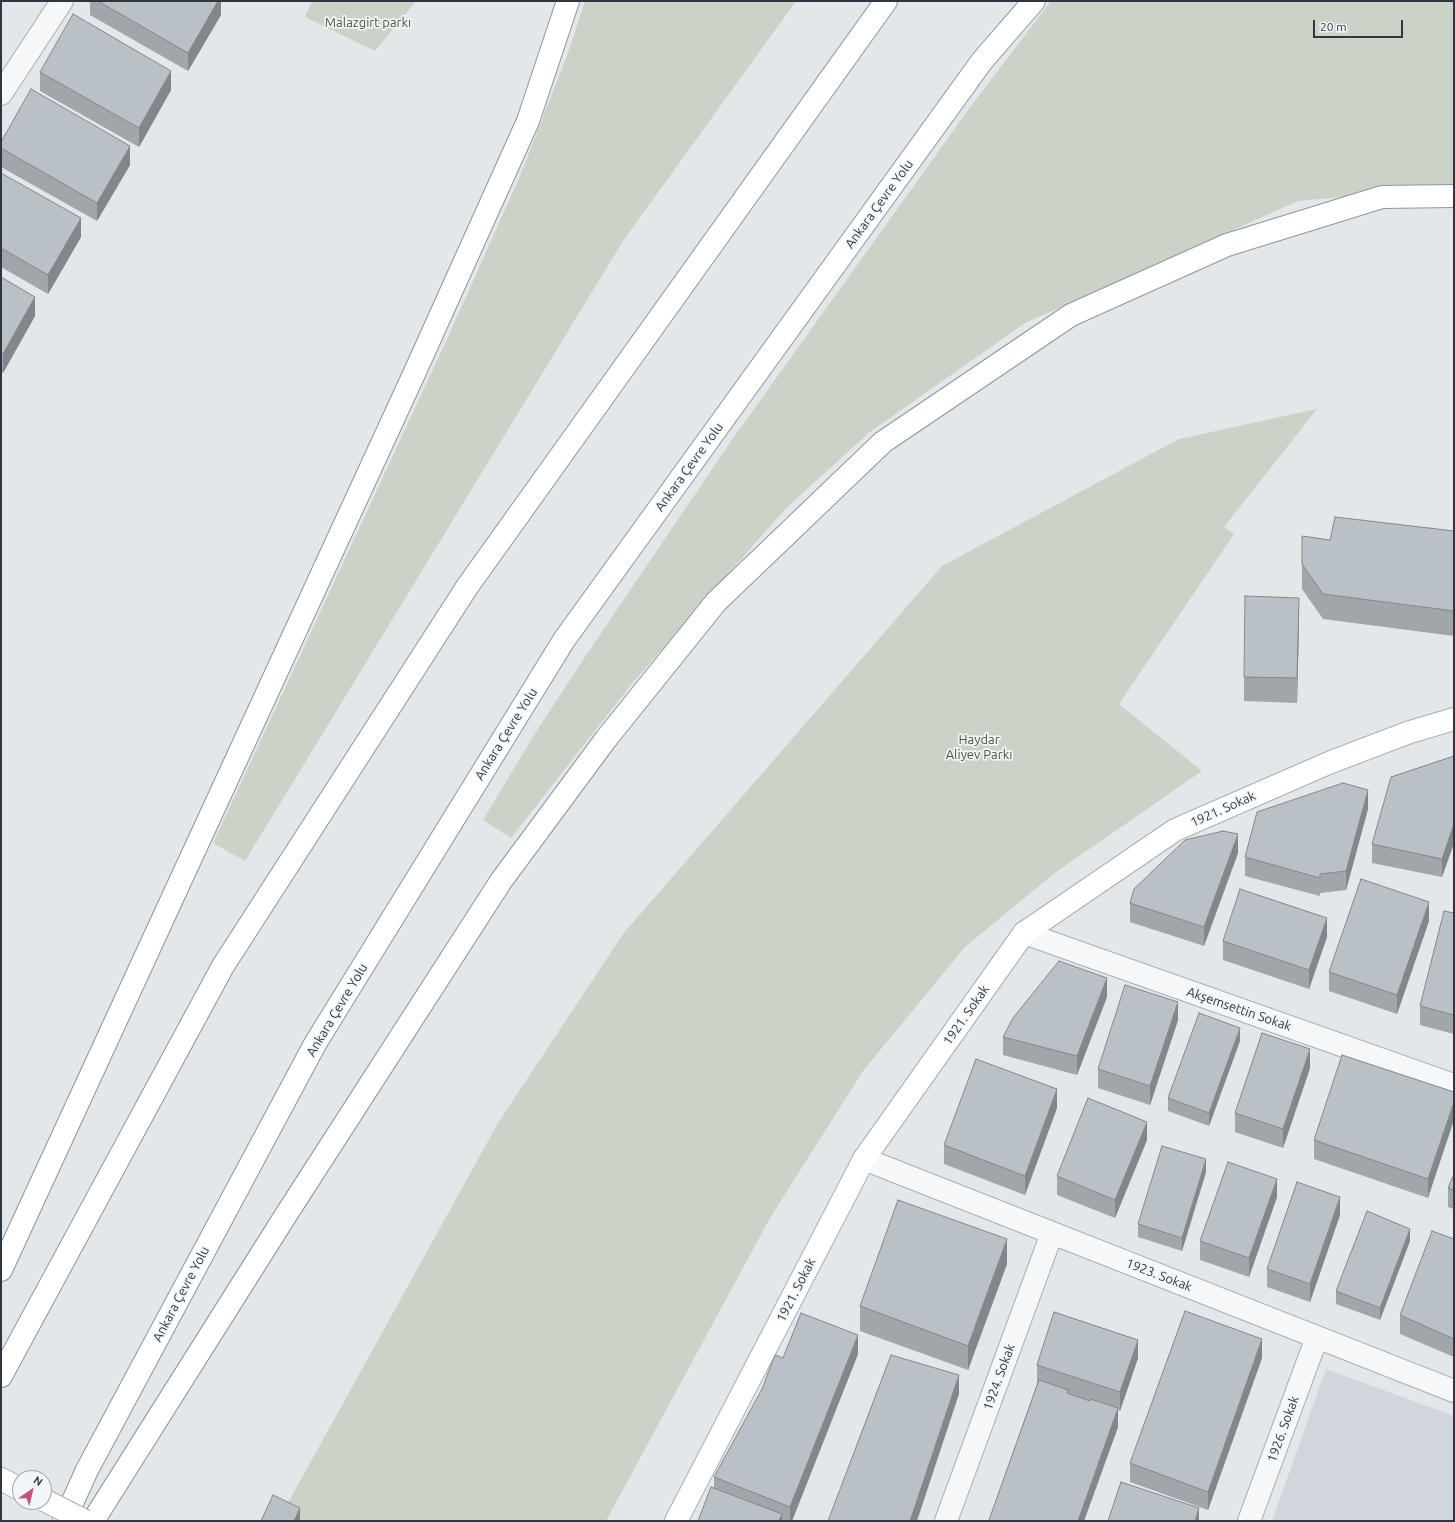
<!DOCTYPE html>
<meta charset="utf-8">
<style>
body{margin:0}
#map{position:relative;width:1455px;height:1522px;overflow:hidden;background:#e3e7ea;font-family:Ubuntu,sans-serif}
canvas{display:block}
.frame{position:absolute;inset:0;border:2px solid #2c3741;pointer-events:none}
.north{position:absolute;left:12px;top:1470px;width:40px;height:40px;box-sizing:border-box;background:#f2f5f7;border:1px solid #a3a9ae;border-radius:50%;rotate:34deg;font-size:11px;font-weight:700;line-height:16px;text-align:center;color:#2c3741}
.north::after{content:'';display:block;margin:auto;width:14px;height:18px;background:#c55174;clip-path:polygon(50% 0,100% 100%,50% 72%,0 100%)}
.scale{position:absolute;left:1313px;top:20px;width:90px;height:18px;box-sizing:border-box;border:2px solid #2c3741;border-top:0;padding-left:5px;font-size:12px;line-height:14px;white-space:nowrap;color:#2c3741;-webkit-text-stroke:3px #f2f5f7;paint-order:stroke}
</style>
<div id="map">
<canvas width="1455" height="1522"></canvas>
<div class="frame"></div>
<div class="north">N</div>
<div class="scale">20 m</div>
</div>
<script>
const g = document.querySelector('canvas').getContext('2d');
g.lineJoin = 'round';
function fill(path, color) { g.fillStyle = color; g.fill(path, 'evenodd'); }
const toPath = rows => new Path2D(rows.map(r => 'M' + r).join(''));
function stroke(path, color, width, dash) { g.strokeStyle = color; g.lineWidth = width; g.lineCap = dash ? 'butt' : 'round'; g.setLineDash(dash || []); g.stroke(path); }
function label(font, color, halo, rows, align = 'center') {
  g.font = font + ' Ubuntu,sans-serif'; g.lineWidth = 3.5; g.setLineDash([]); g.textBaseline = 'middle'; g.strokeStyle = halo; g.fillStyle = color; for (const [text, x, y, turn = 0] of rows) {
    g.save(); g.translate(x, y); g.rotate((+turn || 0) * Math.PI / 180); g.textAlign = isNaN(turn) ? turn : align; if (halo) g.strokeText(text, 0, 0); g.fillText(text, 0, 0); g.restore();
  }
}
const built = toPath([
 [1326,1369,1454,1416,1454,1521,1272,1521]
]);
const green = toPath([
 [312,1,416,1,375,51,305,17],
 [585,1,796,1,623,241,245,861,213,843,448,337,520,176,569,50],
 [1051,1,1454,1,1454,187,1298,201,1025,323,870,432,786,508,630,686,511,838,483,820,536,732,587,654,729,444,971,106],
 [1317,409,1224,527,1234,534,1119,704,1202,771,1056,872,965,947,863,1071,770,1218,606,1521,278,1521,498,1123,623,934,942,566,1179,439]
]);
const street = toPath([
 [1,94,62,1],
 [1024,933,1454,1085],
 [864,1159,1454,1391],
 [946,1521,1052,1233],
 [1249,1521,1317,1337]
]);
const secondary = toPath([
 [1,1479,20,1489],
 [676,1521,864,1159,1024,933,1175,830,1331,762,1410,732,1454,719]
]);
const highway = toPath([
 [1,1270,414,374,528,121,568,1],
 [1,1376,223,966,467,587,886,1],
 [64,1521,87,1470,315,1044,564,640,982,61,1034,1],
 [93,1521,284,1218,501,881,606,739,716,602,883,442,1071,315,1227,245,1382,197,1454,196]
]);
const secondaryBridge = toPath([
 [44,1500,85,1521]
]);
const wall = toPath([
 [90,1,221,1,221,15,188,71,90,15],
 [40,72,171,90,139,147,40,91],
 [1,142,130,165,97,221,1,167],
 [1,173,81,237,48,294,1,267],
 [1,277,35,316,3,373,1,372],
 [1454,531,1454,636,1323,619,1302,589,1302,536,1330,540],
 [1299,622,1297,703,1244,701,1244,677],
 [1454,756,1454,843,1442,877,1372,863,1372,844],
 [1368,809,1346,890,1320,893,1320,896,1245,876,1245,857],
 [1238,853,1204,946,1130,922,1130,903],
 [1454,913,1454,1034,1420,1025,1420,1006],
 [1429,921,1397,1014,1329,991,1329,972],
 [1327,937,1309,989,1223,960,1223,941],
 [1107,997,1077,1075,1003,1055,1003,1037],
 [1178,1020,1150,1105,1098,1088,1098,1069],
 [1240,1041,1209,1126,1168,1111,1168,1098],
 [1310,1068,1283,1148,1235,1132,1235,1113],
 [1454,1092,1428,1198,1314,1159,1314,1140],
 [1057,1108,1025,1195,944,1164,944,1145],
 [1147,1140,1115,1218,1057,1195,1057,1176],
 [1206,1172,1182,1251,1138,1237,1138,1224],
 [1454,1174,1454,1209,1448,1207,1448,1188],
 [1277,1197,1249,1277,1200,1260,1200,1241],
 [1340,1215,1310,1302,1267,1287,1267,1269],
 [1454,1239,1454,1357,1400,1334,1400,1315],
 [1410,1241,1380,1320,1336,1304,1336,1291],
 [1007,1264,968,1370,860,1331,860,1306],
 [858,1354,792,1521,698,1521,714,1488,714,1477,783,1358],
 [1138,1358,1120,1411,1118,1410,1118,1427,1084,1521,989,1521,1037,1384,1037,1365],
 [1262,1358,1208,1510,1130,1482,1130,1463]
]);
const shadedWall = toPath([
 [218,1,221,1,221,15,188,71,188,53],
 [171,71,171,90,139,147,139,128],
 [130,146,130,165,97,221,97,203],
 [81,218,81,237,48,294,48,275],
 [35,297,35,316,3,373,3,354],
 [1299,598,1299,622,1297,703,1297,678],
 [1368,790,1368,809,1346,890,1346,871],
 [1454,824,1454,843,1442,877,1442,859],
 [1238,834,1238,853,1204,946,1204,927],
 [1429,902,1429,921,1397,1014,1397,995],
 [1327,918,1327,937,1309,989,1309,970],
 [1107,978,1107,997,1077,1075,1077,1056],
 [1178,1002,1178,1020,1150,1105,1150,1086],
 [1240,1028,1240,1041,1209,1126,1209,1113],
 [1310,1049,1310,1068,1283,1148,1283,1129],
 [1057,1089,1057,1108,1025,1195,1025,1176],
 [1454,1102,1454,1120,1428,1198,1428,1179],
 [1147,1122,1147,1140,1115,1218,1115,1200],
 [1206,1159,1206,1172,1182,1251,1182,1238],
 [1277,1179,1277,1197,1249,1277,1249,1258],
 [1340,1197,1340,1215,1310,1302,1310,1284],
 [1410,1229,1410,1241,1380,1320,1380,1308],
 [1007,1239,1007,1264,968,1370,968,1346],
 [858,1335,858,1354,792,1521,790,1521,790,1507],
 [1262,1339,1262,1358,1208,1510,1208,1492],
 [1138,1340,1138,1358,1120,1411,1120,1392],
 [959,1375,959,1394,917,1521,910,1521],
 [1118,1408,1118,1427,1084,1521,1078,1521],
 [300,1508,300,1521,294,1521],
 [1199,1508,1199,1521,1195,1521],
 [782,1514,782,1521,779,1521]
]);
const building = toPath([
 [98,1,218,1,188,53,98,1],
 [73,14,171,71,139,128,40,72,73,14],
 [31,89,130,146,97,203,1,148,1,142,31,89],
 [1,173,81,218,48,275,1,248,1,173],
 [1,277,35,297,3,354,1,353,1,277],
 [1335,517,1454,531,1454,611,1323,594,1302,564,1302,536,1330,540,1335,517],
 [1245,596,1299,598,1297,678,1244,677,1245,596],
 [1454,756,1454,824,1442,859,1372,844,1391,777,1454,756],
 [1343,783,1368,790,1346,871,1320,874,1320,878,1245,857,1257,812,1343,783],
 [1223,831,1238,834,1204,927,1130,903,1134,889,1185,840,1223,831],
 [1361,879,1429,902,1397,995,1329,972,1361,879],
 [1240,889,1327,918,1309,970,1223,941,1240,889],
 [1444,911,1454,913,1454,1015,1420,1006,1444,911],
 [1059,961,1107,978,1077,1056,1003,1037,1013,1018,1059,961],
 [1125,985,1178,1002,1150,1086,1098,1069,1125,985],
 [1199,1013,1240,1028,1209,1113,1168,1098,1199,1013],
 [1262,1033,1310,1049,1283,1129,1235,1113,1262,1033],
 [1342,1055,1454,1092,1454,1102,1428,1179,1314,1140,1342,1055],
 [976,1059,1057,1089,1025,1176,944,1145,976,1059],
 [1088,1098,1147,1122,1115,1200,1057,1176,1088,1098],
 [1162,1146,1206,1159,1182,1238,1138,1224,1162,1146],
 [1228,1162,1277,1179,1249,1258,1200,1241,1228,1162],
 [1454,1174,1454,1190,1448,1188,1454,1174],
 [1297,1182,1340,1197,1310,1284,1267,1269,1297,1182],
 [898,1200,1007,1239,968,1346,860,1306,898,1200],
 [1367,1211,1410,1229,1380,1308,1336,1291,1367,1211],
 [1432,1231,1454,1239,1454,1339,1400,1315,1432,1231],
 [1185,1311,1262,1339,1208,1492,1130,1463,1185,1311],
 [1054,1312,1138,1340,1120,1392,1037,1365,1054,1312],
 [801,1313,858,1335,790,1507,714,1477,762,1389,775,1355,783,1358,801,1313],
 [891,1355,959,1375,910,1521,828,1521,891,1355],
 [1039,1380,1068,1390,1067,1393,1090,1401,1091,1399,1118,1408,1078,1521,991,1521,989,1520,1039,1380],
 [1121,1482,1199,1508,1195,1521,1108,1521,1121,1482],
 [711,1487,782,1514,779,1521,698,1521,711,1487],
 [273,1495,300,1508,294,1521,261,1521,273,1495]
]);
const parkNames = [
 ["Malazgirt parkı",368,23],
 ["Haydar",979,740],
 ["Aliyev Parkı",979,755]
];
const streetNames = [
 ["Ankara Çevre Yolu",879,204,-54],
 ["Ankara Çevre Yolu",689,467,-54],
 ["Ankara Çevre Yolu",506,734,-58],
 ["1921. Sokak",1223,809,-24],
 ["Akşemsettin Sokak",1239,1009,19],
 ["Ankara Çevre Yolu",337,1010,-59],
 ["1921. Sokak",966,1015,-55],
 ["1923. Sokak",1159,1275,21],
 ["1921. Sokak",796,1290,-63],
 ["Ankara Çevre Yolu",181,1294,-62],
 ["1924. Sokak",999,1377,-70],
 ["1926. Sokak",1283,1429,-70]
];
fill(built, '#d1d6dc');
fill(green, '#cad3c5');
stroke(street, '#a8afb4', 24);
stroke(secondary, '#a8afb4', 24);
stroke(highway, '#8b96a0', 24);
stroke(street, '#f5f7f8', 22);
stroke(secondary, '#fff', 22);
stroke(highway, '#fff', 22);
stroke(secondaryBridge, '#a8afb4', 24, []);
stroke(secondaryBridge, '#fff', 22);
fill(wall, '#a0a6aa');
fill(shadedWall, '#82878b');
fill(building, '#bac1c6');
stroke(building, '#82878b', 1);
label('13px', '#455c3a', '#f2f5f7', parkNames);
label('13px', '#2c3741', '#f2f5f7', streetNames);
</script>
